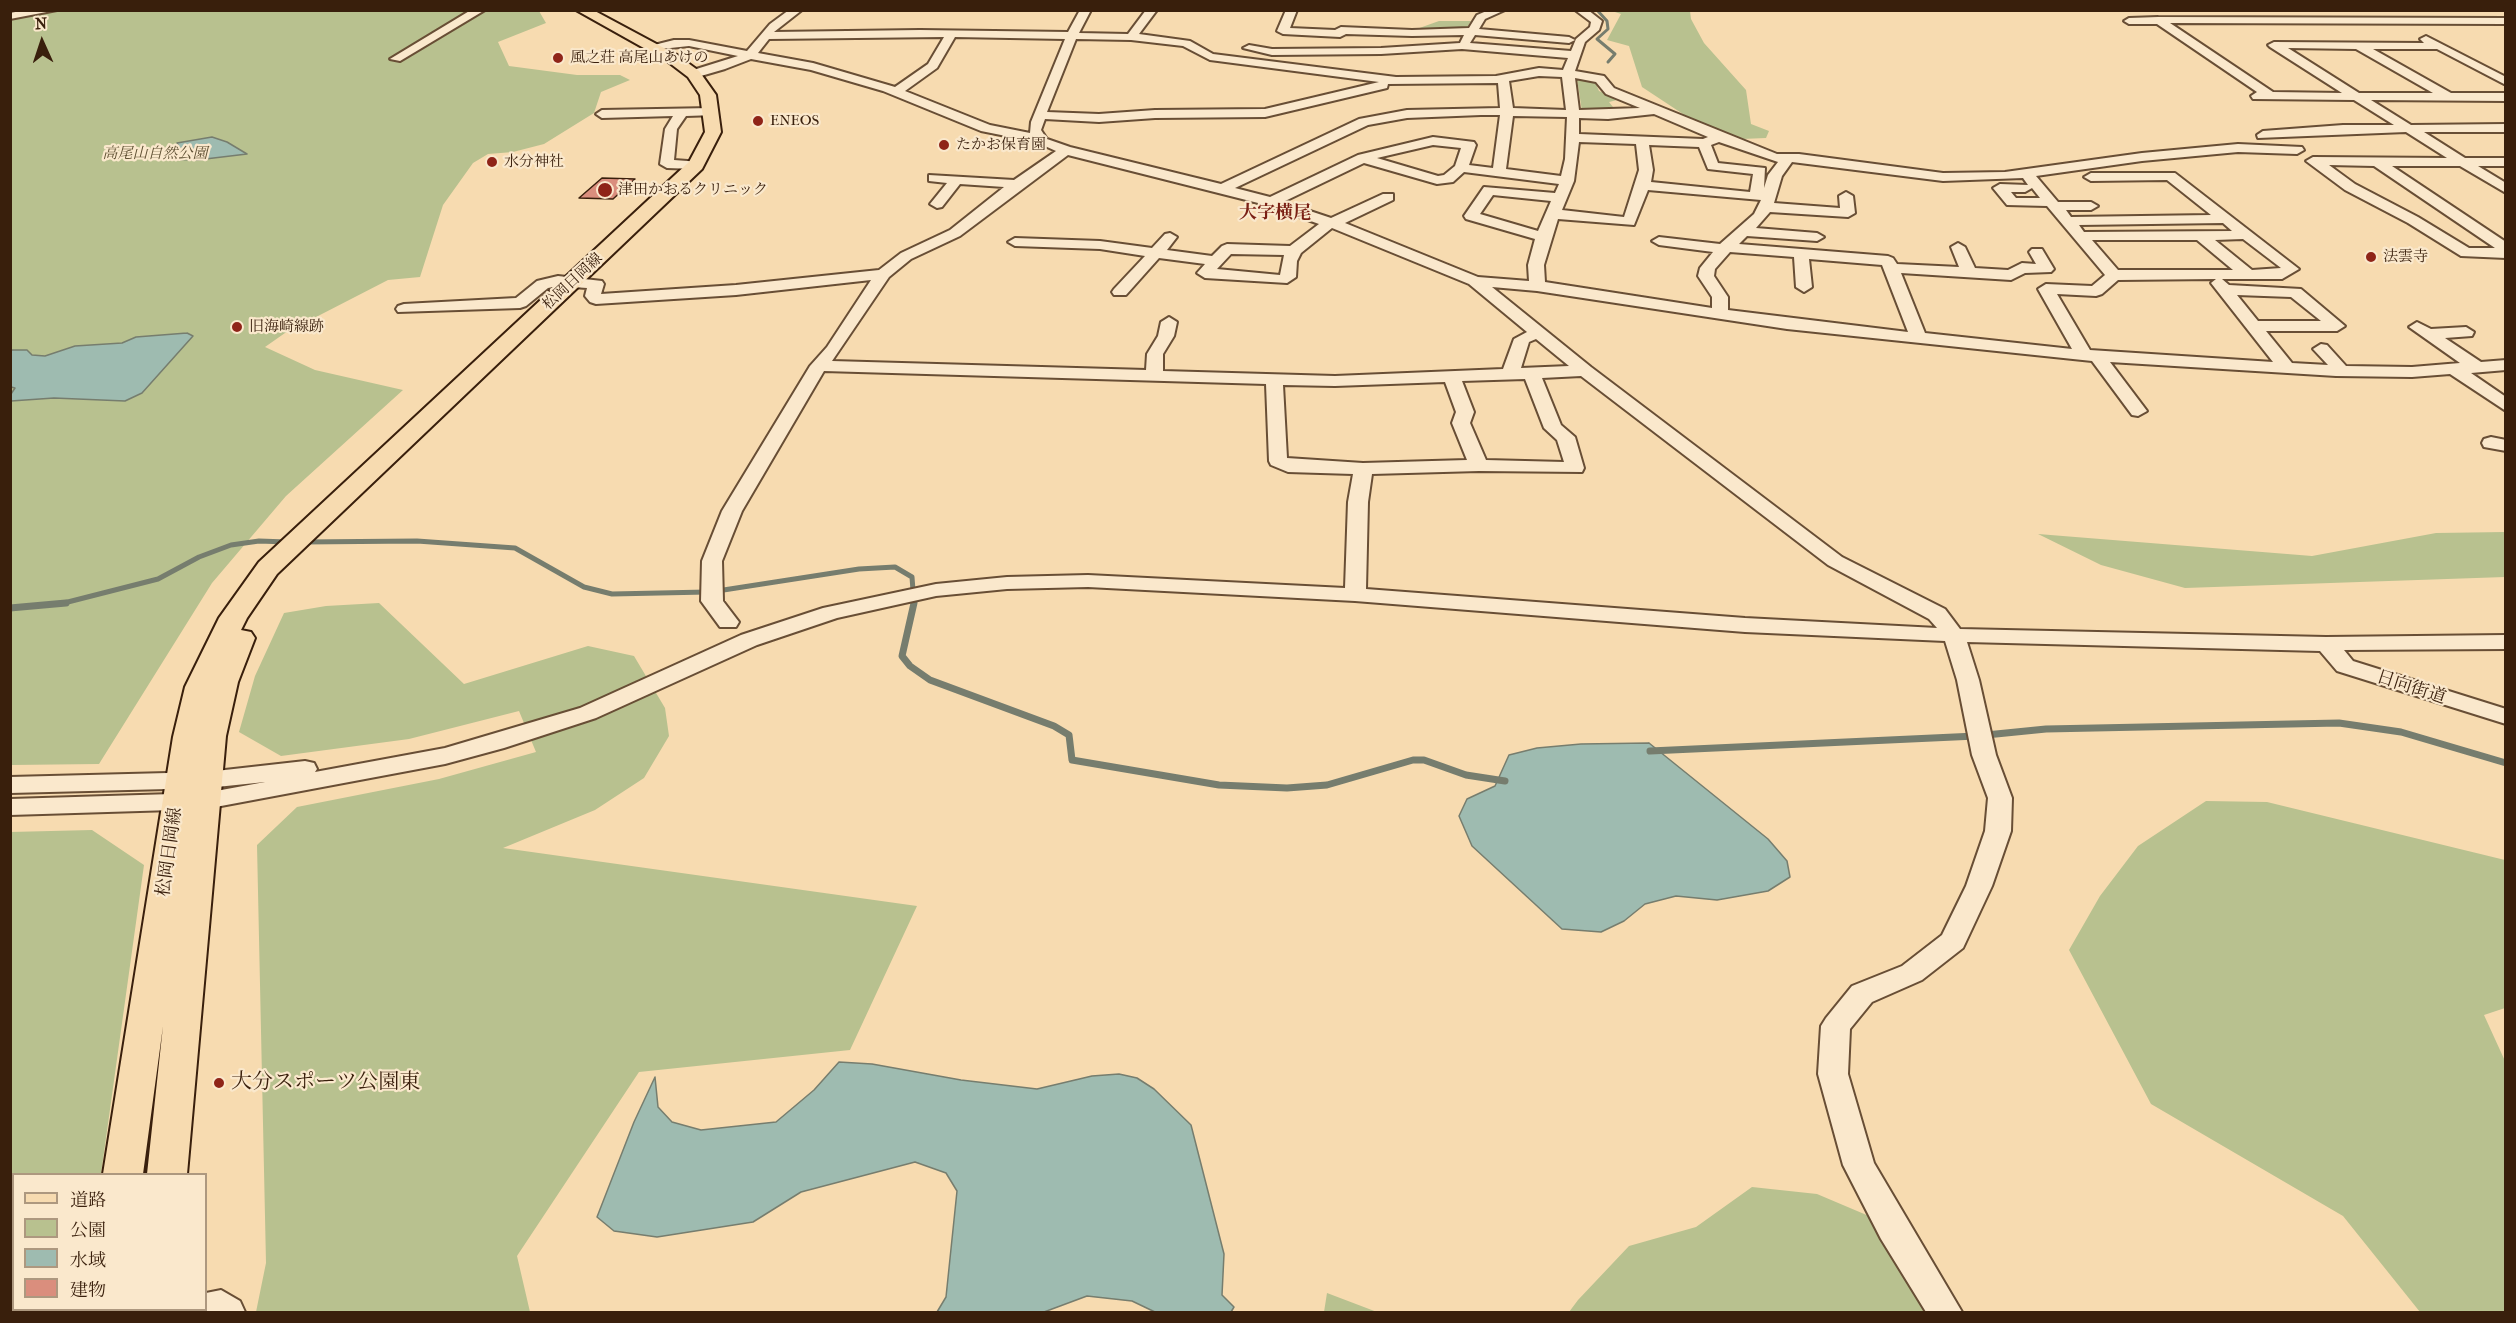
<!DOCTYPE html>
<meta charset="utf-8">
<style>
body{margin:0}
#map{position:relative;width:2516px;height:1323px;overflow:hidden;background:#f7dbb0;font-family:"IM FELL French Canon","Noto Serif JP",serif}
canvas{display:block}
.frame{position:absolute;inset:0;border:12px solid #391f0c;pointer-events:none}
.legend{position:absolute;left:12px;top:1173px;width:195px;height:138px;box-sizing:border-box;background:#fae8cc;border:2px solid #ad987f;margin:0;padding:8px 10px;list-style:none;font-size:18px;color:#391f0c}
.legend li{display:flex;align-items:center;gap:12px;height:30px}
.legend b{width:30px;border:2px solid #ad987f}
.north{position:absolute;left:12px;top:12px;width:60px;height:60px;-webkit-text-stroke:4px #fae8cc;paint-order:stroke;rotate:357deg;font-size:16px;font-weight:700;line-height:24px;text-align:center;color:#391f0c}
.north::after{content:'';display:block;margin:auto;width:21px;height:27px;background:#391f0c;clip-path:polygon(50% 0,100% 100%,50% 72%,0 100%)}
</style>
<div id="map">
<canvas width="2516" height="1323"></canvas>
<div class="frame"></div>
<ul class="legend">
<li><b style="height:8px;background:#f7dbb0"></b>道路</li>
<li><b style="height:16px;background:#b8c18f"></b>公園</li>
<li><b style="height:16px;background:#9ebbb0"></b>水域</li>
<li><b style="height:16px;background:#da8e7d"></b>建物</li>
</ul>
<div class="north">N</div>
</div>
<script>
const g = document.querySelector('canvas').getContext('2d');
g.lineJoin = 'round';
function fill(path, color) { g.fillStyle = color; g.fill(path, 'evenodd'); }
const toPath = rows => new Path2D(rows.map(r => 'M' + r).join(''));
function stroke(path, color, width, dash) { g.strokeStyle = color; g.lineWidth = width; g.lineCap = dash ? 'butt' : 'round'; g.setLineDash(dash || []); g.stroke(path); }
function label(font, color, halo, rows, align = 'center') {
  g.font = font + ' "IM FELL French Canon","Noto Serif JP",serif'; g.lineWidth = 4.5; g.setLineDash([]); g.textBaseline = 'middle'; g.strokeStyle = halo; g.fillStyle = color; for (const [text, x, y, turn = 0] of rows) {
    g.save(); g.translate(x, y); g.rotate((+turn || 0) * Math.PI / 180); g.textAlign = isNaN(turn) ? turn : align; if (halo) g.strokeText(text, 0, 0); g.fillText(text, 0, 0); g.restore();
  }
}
const green = toPath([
 [10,11,539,11,546,23,498,42,509,66,577,75,620,75,630,80,601,92,594,113,544,144,513,152,488,154,473,163,443,205,420,277,388,280,285,333,265,347,315,370,403,390,286,496,212,583,99,764,11,765],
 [1612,11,1690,11,1691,19,1704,43,1746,90,1751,124,1769,131,1766,138,1742,139,1692,120,1642,87,1629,46,1607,40,1621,14],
 [1439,21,1471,21,1467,28,1411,31],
 [1583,78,1595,82,1599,91,1621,99,1609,102,1617,112,1582,111,1577,79],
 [2505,532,2505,577,2185,588,2101,565,2038,534,2312,556,2436,533],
 [379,603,464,684,588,646,634,656,665,708,669,736,644,778,595,810,503,848,917,906,850,1050,639,1072,517,1256,530,1312,256,1312,266,1263,257,845,297,807,439,779,536,752,519,711,409,739,281,756,239,732,255,676,284,613,326,606],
 [2206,801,2267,802,2505,860,2505,1008,2484,1015,2505,1061,2505,1312,2420,1312,2343,1216,2151,1104,2069,950,2100,896,2138,846],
 [92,830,144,865,101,1174,14,1174,14,1310,82,1310,82,1312,11,1312,10,832],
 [1752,1187,1817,1194,1876,1219,1936,1312,1569,1312,1578,1300,1629,1246,1696,1227],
 [1327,1293,1377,1312,1324,1312]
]);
const water = toPath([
 [212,137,227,142,247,154,197,160,167,159,169,154,180,149,177,143,212,137],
 [187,333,193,336,142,393,125,401,54,398,11,401,11,394,15,388,11,387,11,350,27,350,32,355,45,356,75,346,122,343,136,337,187,333],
 [1649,743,1768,839,1787,861,1790,877,1768,891,1717,900,1676,896,1645,904,1624,921,1601,932,1562,929,1472,846,1459,816,1467,799,1495,786,1509,755,1537,748,1581,744,1649,743],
 [839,1062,872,1064,961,1080,1037,1089,1092,1076,1119,1074,1137,1078,1154,1089,1191,1125,1224,1254,1222,1295,1234,1307,1231,1312,1155,1312,1132,1301,1087,1296,1044,1312,937,1312,946,1297,957,1191,946,1173,915,1162,801,1192,753,1222,657,1237,614,1231,597,1217,634,1122,655,1077,658,1107,672,1122,701,1130,776,1122,814,1090,839,1062]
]);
const streamFar2 = toPath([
 [1597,10,1607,21,1608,29,1597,39,1615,54,1608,62]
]);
const streamFar1 = toPath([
 [303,542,417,541,515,548,584,587,612,594,707,592],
 [717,591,859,569,895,567,912,577,914,604],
 [60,604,158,579,199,557,231,545,259,541,287,542]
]);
const stream = toPath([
 [914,603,902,656,910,666,930,680,1054,726,1069,735,1072,760,1219,785,1287,788,1327,785,1413,760,1424,760,1466,775,1505,781],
 [10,608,66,603],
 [1986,735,2046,729,2339,723,2401,732,2506,763],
 [1650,751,1976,736]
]);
const building = toPath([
 [602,178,635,179,613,199,579,198,602,178]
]);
const minor = toPath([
 [26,10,57,10,10,19,10,13,26,10],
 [471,10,485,10,400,61,390,59,471,10],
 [789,10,802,10,774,32,920,30,1068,32,1080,10,1091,10,1079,33,1128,34,1146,10,1157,10,1139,34,1190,41,1213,54,1396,77,1496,76,1539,68,1563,70,1568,58,1462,49,1381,54,1272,55,1243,48,1249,45,1272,49,1381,48,1460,43,1464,35,1412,36,1346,34,1340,37,1283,34,1277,31,1286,10,1297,10,1290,28,1335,30,1341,27,1412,30,1469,28,1477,15,1489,10,1505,10,1485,19,1479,29,1569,37,1575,40,1569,43,1475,35,1470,43,1571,51,1576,39,1590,27,1591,22,1575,10,1588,10,1602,21,1599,30,1585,42,1575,71,1604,76,1614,88,1777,154,1799,154,1943,173,2005,172,2142,153,2238,144,2302,147,2304,150,2297,154,2238,152,2142,161,2036,176,2058,202,2091,202,2098,206,2091,210,2066,210,2071,217,2211,215,2167,180,2091,181,2084,177,2091,173,2175,173,2299,269,2282,279,2222,279,2229,285,2301,289,2345,326,2337,331,2266,331,2292,363,2328,365,2313,349,2321,344,2327,345,2346,366,2412,367,2460,363,2409,327,2417,322,2431,329,2466,327,2474,332,2472,336,2445,338,2481,362,2506,360,2506,370,2471,373,2506,397,2506,411,2450,374,2412,377,2336,376,2110,362,2147,411,2138,416,2132,415,2092,361,1787,329,1537,291,1492,287,1591,367,1842,557,1945,609,1960,629,2326,637,2506,635,2506,649,2344,650,2353,661,2506,709,2506,724,2337,671,2320,651,1967,642,1979,680,1996,755,2012,798,2011,831,1992,886,1963,948,1922,980,1872,1002,1850,1029,1848,1074,1874,1163,1962,1312,1926,1312,1881,1239,1843,1165,1818,1074,1821,1026,1826,1018,1852,986,1902,966,1942,935,1966,886,1985,831,1988,798,1972,755,1957,680,1945,641,1745,632,1355,601,1088,587,1007,589,936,596,837,618,757,645,596,718,504,748,445,764,205,809,10,815,10,799,205,793,265,782,207,788,10,793,10,777,207,772,305,761,314,763,317,769,315,772,445,748,580,708,741,635,823,608,936,584,1007,577,1088,575,1345,588,1348,502,1353,474,1288,472,1271,465,1269,461,1266,384,824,371,742,511,722,561,723,601,739,622,736,627,720,627,701,601,702,561,722,511,810,366,827,347,871,280,736,295,596,304,590,302,585,296,587,288,558,286,548,288,526,306,520,308,398,312,396,309,398,306,404,304,516,298,537,281,558,276,602,281,604,284,601,294,736,285,879,270,901,253,950,230,1004,187,960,184,942,207,937,208,930,204,947,183,929,181,929,175,1014,180,1056,151,1036,142,981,131,883,91,811,70,751,59,725,69,694,78,690,77,690,71,738,56,689,46,652,50,646,47,674,40,689,40,747,51,770,24,789,10],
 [944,37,928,64,895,87,813,63,758,53,769,39,944,37],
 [955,37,1065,39,1031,122,1030,133,990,125,905,91,937,68,955,37],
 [1076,39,1131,40,1183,46,1210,60,1379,82,1265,109,1155,110,1099,114,1047,112,1076,39],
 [1539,76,1562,77,1566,110,1513,108,1509,81,1539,76],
 [1575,78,1596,82,1606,94,1640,108,1579,110,1575,78],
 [1498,83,1500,108,1407,110,1359,119,1221,184,1070,147,1047,139,1041,130,1045,119,1099,122,1155,118,1265,117,1387,88,1388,84,1498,83],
 [1654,114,1708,137,1703,139,1579,134,1579,118,1608,119,1654,114],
 [1481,115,1500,115,1493,168,1469,165,1476,145,1474,142,1433,137,1358,155,1270,197,1235,188,1368,125,1407,118,1481,115],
 [1513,116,1567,117,1565,159,1561,176,1506,169,1513,116],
 [1579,142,1636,144,1639,170,1624,217,1562,210,1574,181,1579,142],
 [1719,142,1778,162,1768,175,1764,188,1765,168,1718,163,1711,145,1719,142],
 [1433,145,1461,148,1455,166,1444,175,1438,176,1377,158,1433,145],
 [1649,145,1699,147,1708,169,1753,174,1750,192,1651,182,1653,170,1649,145],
 [1068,155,1266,205,1319,224,1290,246,1227,244,1222,246,1212,256,1167,250,1177,237,1170,233,1165,234,1152,248,1100,241,1015,238,1008,242,1015,246,1100,249,1145,256,1114,289,1112,292,1114,295,1126,295,1159,258,1205,264,1197,273,1205,278,1287,283,1296,277,1297,261,1301,253,1332,228,1469,284,1527,332,1514,339,1503,369,1335,376,1163,371,1163,354,1174,336,1177,322,1169,317,1161,322,1158,336,1147,354,1146,370,832,361,889,277,911,259,960,236,1068,155],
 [1792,162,1943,181,2023,178,2028,185,2000,184,1993,188,2007,205,2047,206,2105,275,2092,286,2046,284,2038,289,2072,349,1925,333,1901,273,2011,280,2025,273,2051,272,2054,269,2042,249,2032,249,2029,252,2036,264,2022,263,2008,270,1975,268,1965,247,1958,243,1951,247,1959,267,1897,264,1893,258,1888,256,1739,244,1747,236,1817,241,1824,237,1817,233,1756,228,1770,212,1848,217,1855,213,1853,196,1846,192,1839,196,1840,208,1774,203,1782,176,1792,162],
 [1364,163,1437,184,1453,182,1464,172,1559,184,1555,193,1484,187,1464,216,1466,219,1535,239,1528,265,1529,281,1478,277,1345,223,1393,200,1393,194,1383,194,1331,218,1283,202,1364,163],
 [2032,188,2040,198,2016,198,2011,192,2025,192,2032,188],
 [1648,190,1761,200,1754,214,1720,244,1659,237,1652,241,1659,245,1713,252,1700,268,1698,276,1712,297,1712,308,1545,282,1544,265,1558,219,1634,225,1648,190],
 [1493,195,1551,201,1538,231,1480,214,1493,195],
 [2223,223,2232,231,2084,232,2079,225,2223,223],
 [2243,239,2281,268,2252,270,2215,240,2243,239],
 [2092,240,2197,240,2233,270,2118,270,2092,240],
 [1730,252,1794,257,1796,287,1804,292,1812,287,1809,259,1882,265,1908,332,1728,310,1728,297,1714,276,1715,269,1730,252],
 [1231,254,1284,255,1280,275,1217,269,1231,254],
 [2216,279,2211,283,2273,362,2090,350,2057,294,2096,296,2102,294,2118,280,2216,279],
 [2237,295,2291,297,2321,321,2258,321,2237,295],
 [1536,339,1569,366,1521,368,1529,342,1536,339],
 [1581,376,1828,565,1929,619,1937,628,1745,618,1366,589,1368,502,1372,474,1479,471,1582,472,1584,468,1575,437,1561,425,1542,378,1581,376],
 [1525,379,1544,428,1557,440,1564,462,1486,460,1470,423,1474,412,1462,381,1525,379],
 [1445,382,1456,412,1452,423,1467,460,1363,463,1287,458,1283,385,1335,386,1445,382],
 [2158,17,2506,18,2506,24,2170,23,2273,92,2342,93,2270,47,2268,45,2274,42,2424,43,2420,39,2426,36,2506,77,2506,85,2437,49,2373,49,2451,93,2506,93,2506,101,2371,100,2411,125,2506,124,2506,132,2424,132,2465,158,2506,158,2506,166,2478,166,2506,183,2506,193,2460,166,2392,166,2506,242,2506,258,2461,256,2408,223,2345,190,2306,161,2313,157,2447,158,2406,132,2258,138,2257,135,2263,131,2343,125,2394,125,2354,100,2253,99,2251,96,2257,92,2157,24,2129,24,2124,21,2129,18,2158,17],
 [2288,48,2356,49,2433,93,2359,93,2288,48],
 [2329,165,2374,166,2495,248,2469,248,2418,217,2355,184,2329,165],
 [712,108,718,112,716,115,686,116,677,129,674,160,701,162,703,165,696,169,667,168,660,164,665,129,673,116,602,118,596,114,602,110,712,108],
 [2491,437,2506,440,2506,451,2484,447,2482,443,2484,439,2491,437],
 [221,1290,240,1301,245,1312,191,1312,190,1310,206,1310,206,1293,221,1290]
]);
const major = toPath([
 [576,10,593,10,677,55,699,71,716,95,721,132,702,169,277,574,247,618,241,630,251,632,255,638,238,682,226,736,187,1174,147,1174,163,1026,143,1174,103,1174,173,737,185,687,219,618,259,562,689,162,705,132,700,95,688,77,667,61,576,10],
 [82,1310,126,1310,125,1312,82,1312,82,1310],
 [132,1310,174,1310,175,1312,132,1312,132,1310]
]);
const markers = [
 [558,58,6,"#8f2418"],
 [758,121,6,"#8f2418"],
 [944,145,6,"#8f2418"],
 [492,162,6,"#8f2418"],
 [605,190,8,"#8f2418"],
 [2371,257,6,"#8f2418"],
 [237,327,6,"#8f2418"],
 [219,1083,6,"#8f2418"]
];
const farPoinames = [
 ["風之荘 高尾山あけの",570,58],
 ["ENEOS",770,121],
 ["たかお保育園",956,145],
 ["水分神社",504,162],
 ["津田かおるクリニック",618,190],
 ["法雲寺",2383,257],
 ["旧海崎線跡",249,327]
];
const farParknames = [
 ["高尾山自然公園",155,154]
];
const farStreetnames = [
 ["松岡日岡線",573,282,-43]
];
const farQuarternames = [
 ["大字横尾",1275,214]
];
const streetNames = [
 ["日向街道",2411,688,18],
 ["松岡日岡線",170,852,-82]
];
const nearPoinames = [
 ["大分スポーツ公園東",231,1083]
];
fill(green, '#b8c18f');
fill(water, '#9ebbb0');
stroke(water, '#767d6e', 1.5);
stroke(streamFar2, '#767d6e', 3);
stroke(streamFar1, '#767d6e', 5);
stroke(stream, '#767d6e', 7);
fill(building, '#da8e7d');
stroke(building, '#391f0c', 1.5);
stroke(minor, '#684e35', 4);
stroke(major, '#391f0c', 4);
fill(minor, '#fae8cc');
fill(major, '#f7dbb0');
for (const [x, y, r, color] of markers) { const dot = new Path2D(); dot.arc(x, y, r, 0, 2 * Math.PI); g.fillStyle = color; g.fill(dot); stroke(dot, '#fae8cc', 2); }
label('15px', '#391f0c', '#fae8cc', farPoinames, 'left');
label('italic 15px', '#5f5033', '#fae8cc', farParknames);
label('15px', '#391f0c', '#fae8cc', farStreetnames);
label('bold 18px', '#7a1f14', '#fae8cc', farQuarternames);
label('18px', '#391f0c', '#fae8cc', streetNames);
label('21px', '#391f0c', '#fae8cc', nearPoinames, 'left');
</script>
